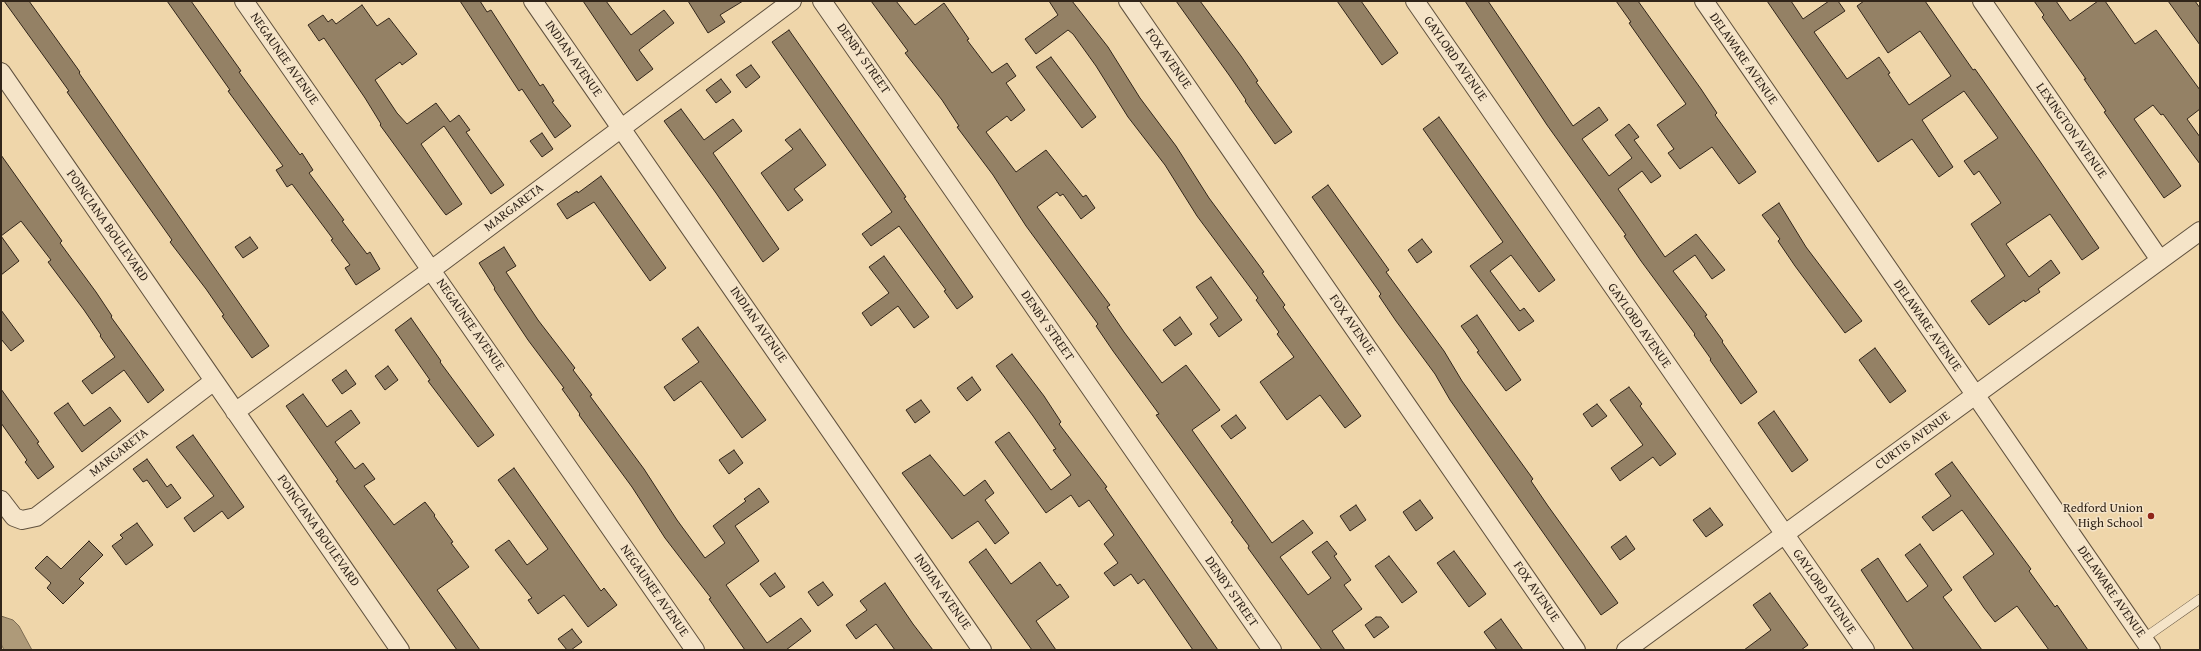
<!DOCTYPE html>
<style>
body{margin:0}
#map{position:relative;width:2201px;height:651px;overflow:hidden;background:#efd6aa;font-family:"Gentium Book Plus",serif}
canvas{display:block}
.frame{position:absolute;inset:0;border:2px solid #31251a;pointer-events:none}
</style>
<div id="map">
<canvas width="2201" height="651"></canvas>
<div class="frame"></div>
</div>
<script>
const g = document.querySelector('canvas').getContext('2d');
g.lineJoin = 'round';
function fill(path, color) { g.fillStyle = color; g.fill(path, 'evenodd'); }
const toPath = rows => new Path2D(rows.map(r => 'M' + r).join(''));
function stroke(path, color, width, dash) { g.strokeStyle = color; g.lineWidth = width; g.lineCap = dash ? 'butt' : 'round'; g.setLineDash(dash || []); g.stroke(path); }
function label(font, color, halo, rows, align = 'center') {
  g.font = font + ' "Gentium Book Plus",serif'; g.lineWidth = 3; g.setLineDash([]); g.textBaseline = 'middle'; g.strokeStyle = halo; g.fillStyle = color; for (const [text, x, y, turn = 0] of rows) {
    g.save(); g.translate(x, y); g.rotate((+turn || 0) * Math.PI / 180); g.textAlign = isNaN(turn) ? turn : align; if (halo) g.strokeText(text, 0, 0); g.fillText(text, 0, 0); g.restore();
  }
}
const water = toPath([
 [1,616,13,620,19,626,32,650,4,650,1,644,1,616]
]);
const building = toPath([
 [4,1,29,1,80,72,79,73,269,346,252,358,222,316,224,315,206,289,170,242,172,240,67,92,69,91,4,1],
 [167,1,191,1,241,71,239,72,300,155,302,153,313,170,309,173,344,220,342,221,367,254,370,252,380,269,356,285,345,268,350,265,331,240,333,239,292,184,287,187,276,170,283,166,228,91,230,90,167,1],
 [460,1,480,1,487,12,491,10,540,86,543,84,554,101,552,102,571,126,555,138,522,89,519,91,460,1],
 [583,1,606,1,631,35,664,10,674,23,639,50,653,69,637,81,583,1],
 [688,1,743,1,720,15,725,22,708,33,688,1],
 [871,1,896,1,915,25,944,3,969,39,967,40,992,73,1007,63,1016,76,1006,83,1025,110,1011,121,1007,116,986,132,1016,172,1046,150,1083,197,1086,195,1095,208,1081,219,1063,194,1060,196,1057,192,1037,207,1110,305,1107,307,1124,332,1162,383,1186,365,1220,410,1192,430,1272,543,1303,520,1313,533,1280,557,1308,595,1331,578,1312,552,1327,541,1337,554,1334,556,1351,580,1344,585,1362,609,1332,631,1345,650,1322,650,1301,621,1248,548,1249,546,1231,522,1233,521,1156,415,1159,414,1113,351,1096,326,1098,324,1026,226,993,175,957,127,959,126,942,100,905,53,908,51,871,1],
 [1049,1,1072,1,1108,47,1140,98,1176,146,1209,198,1264,272,1262,273,1285,305,1283,307,1361,416,1345,428,1320,395,1287,420,1260,382,1294,357,1277,334,1279,332,1256,300,1258,298,1197,216,1165,165,1128,117,1096,66,1073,34,1068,30,1036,54,1025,39,1058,15,1049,1],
 [1176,1,1200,1,1241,56,1258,81,1256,82,1292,132,1275,144,1245,101,1246,100,1229,75,1176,1],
 [1337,1,1361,1,1398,53,1382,65,1337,1],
 [1465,1,1488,1,1573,126,1599,107,1608,120,1582,139,1609,176,1632,158,1615,135,1629,124,1639,137,1634,140,1661,176,1651,183,1642,171,1618,189,1665,257,1696,234,1725,270,1712,279,1695,255,1673,271,1707,315,1705,316,1723,341,1722,342,1757,392,1741,404,1710,360,1711,359,1694,335,1695,334,1641,261,1624,236,1626,235,1547,125,1465,1],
 [1616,1,1638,1,1701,89,1717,113,1715,115,1756,172,1739,184,1712,147,1680,169,1668,153,1674,149,1657,125,1686,104,1629,23,1631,22,1616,1],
 [1767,1,1791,1,1803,19,1829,1,1838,1,1845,11,1814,32,1847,79,1879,57,1890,73,1888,74,1909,105,1951,76,1920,31,1888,53,1857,6,1864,1,1925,1,1973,70,1975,69,2039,160,2099,248,2082,260,2050,214,2006,244,2029,277,2051,260,2060,273,2038,289,2040,292,2025,302,2024,300,1989,325,1971,301,2005,276,1971,224,2001,203,1979,171,1974,175,1964,161,1998,138,1964,91,1922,120,1953,167,1939,177,1912,139,1878,162,1767,1],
 [2034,1,2056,1,2070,21,2098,1,2105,1,2135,44,2156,30,2200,90,2200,109,2187,119,2200,137,2200,164,2163,114,2161,115,2153,105,2134,119,2181,186,2164,198,2104,112,2106,111,2084,79,2086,79,2042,17,2044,15,2034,1],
 [2168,1,2195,1,2200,8,2200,45,2168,1],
 [362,5,377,26,389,18,417,54,402,65,400,62,375,80,397,113,407,124,436,103,450,122,459,115,470,130,466,132,504,185,491,194,444,126,421,144,462,204,446,215,442,210,380,125,381,124,365,98,324,38,319,41,308,25,323,15,328,22,332,19,336,24,362,5],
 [789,30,906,197,904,198,973,297,957,309,944,291,946,290,899,226,871,246,862,234,892,212,772,42,789,30],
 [1051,57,1096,117,1082,128,1036,67,1051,57],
 [751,65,760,77,746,88,736,75,751,65],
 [721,79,731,92,716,103,706,90,721,79],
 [681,109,704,140,733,119,742,131,713,153,779,249,763,262,716,193,664,121,681,109],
 [1439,117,1555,280,1539,292,1511,255,1490,271,1520,311,1524,308,1534,321,1519,331,1470,266,1503,242,1423,129,1439,117],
 [800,129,826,165,794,189,803,200,788,211,761,173,793,149,785,140,800,129],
 [542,133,553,149,542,157,530,141,542,133],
 [1,155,62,241,60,243,96,292,112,316,111,317,164,390,148,403,124,370,92,394,82,381,115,357,100,336,101,335,84,310,48,262,51,260,21,221,1,236,1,155],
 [601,176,666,268,650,281,594,202,567,219,557,204,577,191,578,193,601,176],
 [1328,185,1389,270,1386,272,1444,351,1462,381,1533,479,1531,481,1548,506,1618,603,1601,615,1450,400,1435,374,1396,321,1379,296,1381,294,1312,197,1328,185],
 [1779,203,1806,247,1862,321,1845,333,1795,266,1778,241,1780,239,1762,215,1779,203],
 [1,236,19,261,1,275,1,236],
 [250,237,258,248,243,258,235,247,250,237],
 [1422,239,1432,252,1417,263,1408,250,1422,239],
 [504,247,516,266,506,272,538,320,575,368,573,370,592,395,590,396,644,469,677,520,705,558,725,543,713,526,746,501,744,499,759,488,769,502,735,526,759,561,726,585,767,643,801,618,811,631,786,650,745,650,709,599,711,598,665,538,632,487,579,415,580,414,562,389,564,388,528,340,494,289,495,288,479,263,504,247],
 [884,256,929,317,914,328,898,306,871,326,862,313,889,293,869,267,884,256],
 [1211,277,1242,320,1219,337,1210,324,1218,318,1196,287,1211,277],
 [1,310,24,341,11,351,1,339,1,310],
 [1477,315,1521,380,1506,391,1477,352,1479,351,1461,326,1477,315],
 [1180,317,1192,334,1175,346,1163,330,1180,317],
 [411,318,441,361,440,362,494,435,478,447,428,381,430,380,395,330,411,318],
 [698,327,766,420,742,438,701,381,674,401,664,387,699,362,682,339,698,327],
 [1875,348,1906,391,1890,403,1859,360,1875,348],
 [1012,354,1044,396,1061,422,1059,424,1107,487,1105,488,1218,650,1193,650,1144,579,1138,584,1131,574,1114,586,1104,573,1118,563,1104,544,1114,535,1089,500,1079,507,1071,495,1046,513,995,442,1009,432,1051,490,1071,475,1053,450,1056,449,1033,416,996,366,1012,354],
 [388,366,398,380,385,390,375,376,388,366],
 [346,370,356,384,342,394,332,380,346,370],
 [972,377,981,390,967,401,957,388,972,377],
 [1629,387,1642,404,1640,406,1676,454,1660,466,1653,457,1620,481,1611,468,1643,445,1610,400,1629,387],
 [1,389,39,442,37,443,54,467,38,479,25,462,27,460,1,423,1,389],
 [303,394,327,427,351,410,360,423,335,442,355,469,363,463,375,479,364,486,394,525,425,502,435,515,434,516,453,542,451,543,469,567,437,590,480,650,457,650,336,481,338,480,286,406,303,394],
 [921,400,930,412,915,423,906,410,921,400],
 [68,403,84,426,110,407,121,421,82,452,54,413,68,403],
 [1597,404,1607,416,1592,427,1583,414,1597,404],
 [1774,411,1808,460,1792,472,1758,423,1774,411],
 [1236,415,1246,428,1231,439,1221,426,1236,415],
 [193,435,244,507,228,519,222,511,194,532,184,518,214,496,176,447,193,435],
 [734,450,743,463,729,474,719,460,734,450],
 [930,455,964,496,985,480,994,493,985,500,1009,533,995,544,978,521,952,539,902,473,930,455],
 [147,459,167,487,171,484,181,498,167,508,147,480,143,482,133,469,147,459],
 [1952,462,2031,569,2029,571,2055,607,2057,605,2088,650,2049,650,2017,606,1995,622,1984,608,1963,577,1994,554,1962,510,1933,531,1922,517,1951,496,1935,474,1952,462],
 [514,468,601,591,604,588,617,605,588,627,564,595,538,614,528,600,532,598,495,550,509,540,527,565,548,549,498,480,514,468],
 [1420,500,1433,518,1416,531,1403,512,1420,500],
 [1356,505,1366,520,1350,531,1340,516,1356,505],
 [1710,508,1723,525,1706,537,1693,520,1710,508],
 [137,523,153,545,126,565,112,546,123,538,120,535,137,523],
 [1626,536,1635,549,1620,560,1611,547,1626,536],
 [89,541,103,555,79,579,84,583,63,604,47,588,51,583,35,568,47,556,61,569,89,541],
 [1920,544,1952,590,1943,597,1982,650,1914,650,1861,570,1878,558,1907,602,1928,586,1905,555,1920,544],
 [986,549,1011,584,1040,562,1057,586,1060,584,1069,597,1036,621,1056,650,1032,650,969,562,986,549],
 [1454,551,1486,594,1469,607,1437,563,1454,551],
 [1389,556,1417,592,1402,603,1375,566,1389,556],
 [775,573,785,587,770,597,760,584,775,573],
 [823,582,833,595,818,606,808,592,823,582],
 [885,583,913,624,933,650,895,650,876,624,856,639,846,625,867,610,860,601,885,583],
 [1770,593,1808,645,1801,650,1744,650,1771,630,1753,605,1770,593],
 [1376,617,1381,617,1389,627,1374,638,1365,625,1376,617],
 [1501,619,1523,650,1497,650,1484,632,1501,619],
 [572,629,582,642,571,650,567,650,558,639,572,629]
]);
const lane = toPath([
 [2143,639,2200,599]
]);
const street = toPath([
 [244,1,695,650],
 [533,1,982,650],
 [822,1,1272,650],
 [1128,1,1576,650],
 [1415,1,1865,650],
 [1704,1,2151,650],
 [1982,1,2160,260],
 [1,72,400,650],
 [235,412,442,262,792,1],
 [1,500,14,517,22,520,36,517,214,381],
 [1626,650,2200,231]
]);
const markers = [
 [2151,516,4,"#8f2418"]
];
const streetNames = [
 ["NEGAUNEE AVENUE",284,59,55],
 ["INDIAN AVENUE",573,59,55],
 ["DENBY STREET",863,59,55],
 ["FOX AVENUE",1168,59,55],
 ["GAYLORD AVENUE",1455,59,55],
 ["DELAWARE AVENUE",1743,59,55],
 ["LEXINGTON AVENUE",2071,131,55],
 ["MARGARETA",514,208,-37],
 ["POINCIANA BOULEVARD",107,226,55],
 ["NEGAUNEE AVENUE",470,325,55],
 ["INDIAN AVENUE",758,325,55],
 ["FOX AVENUE",1352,325,55],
 ["DENBY STREET",1047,326,55],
 ["GAYLORD AVENUE",1639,326,55],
 ["DELAWARE AVENUE",1927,326,55],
 ["CURTIS AVENUE",1913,441,-36],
 ["MARGARETA",119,453,-38],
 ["POINCIANA BOULEVARD",318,531,55],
 ["NEGAUNEE AVENUE",654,591,55],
 ["INDIAN AVENUE",942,592,55],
 ["DENBY STREET",1231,592,55],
 ["FOX AVENUE",1536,592,55],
 ["GAYLORD AVENUE",1824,592,55],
 ["DELAWARE AVENUE",2111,592,55]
];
const poiNames = [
 ["Redford Union",2143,509],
 ["High School",2143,524]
];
fill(water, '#ae9a79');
stroke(water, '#7c6b53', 1);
fill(building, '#948165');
stroke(building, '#31251a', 1);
stroke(lane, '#60513e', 10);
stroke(street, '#60513e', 20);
stroke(lane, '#f5e4c8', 9);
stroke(street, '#f5e4c8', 18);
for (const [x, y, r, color] of markers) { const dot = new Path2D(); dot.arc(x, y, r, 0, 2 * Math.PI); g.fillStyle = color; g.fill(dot); stroke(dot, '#f5e4c8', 1.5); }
label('13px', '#31251a', '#f5e4c8', streetNames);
label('13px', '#31251a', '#f5e4c8', poiNames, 'right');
</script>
